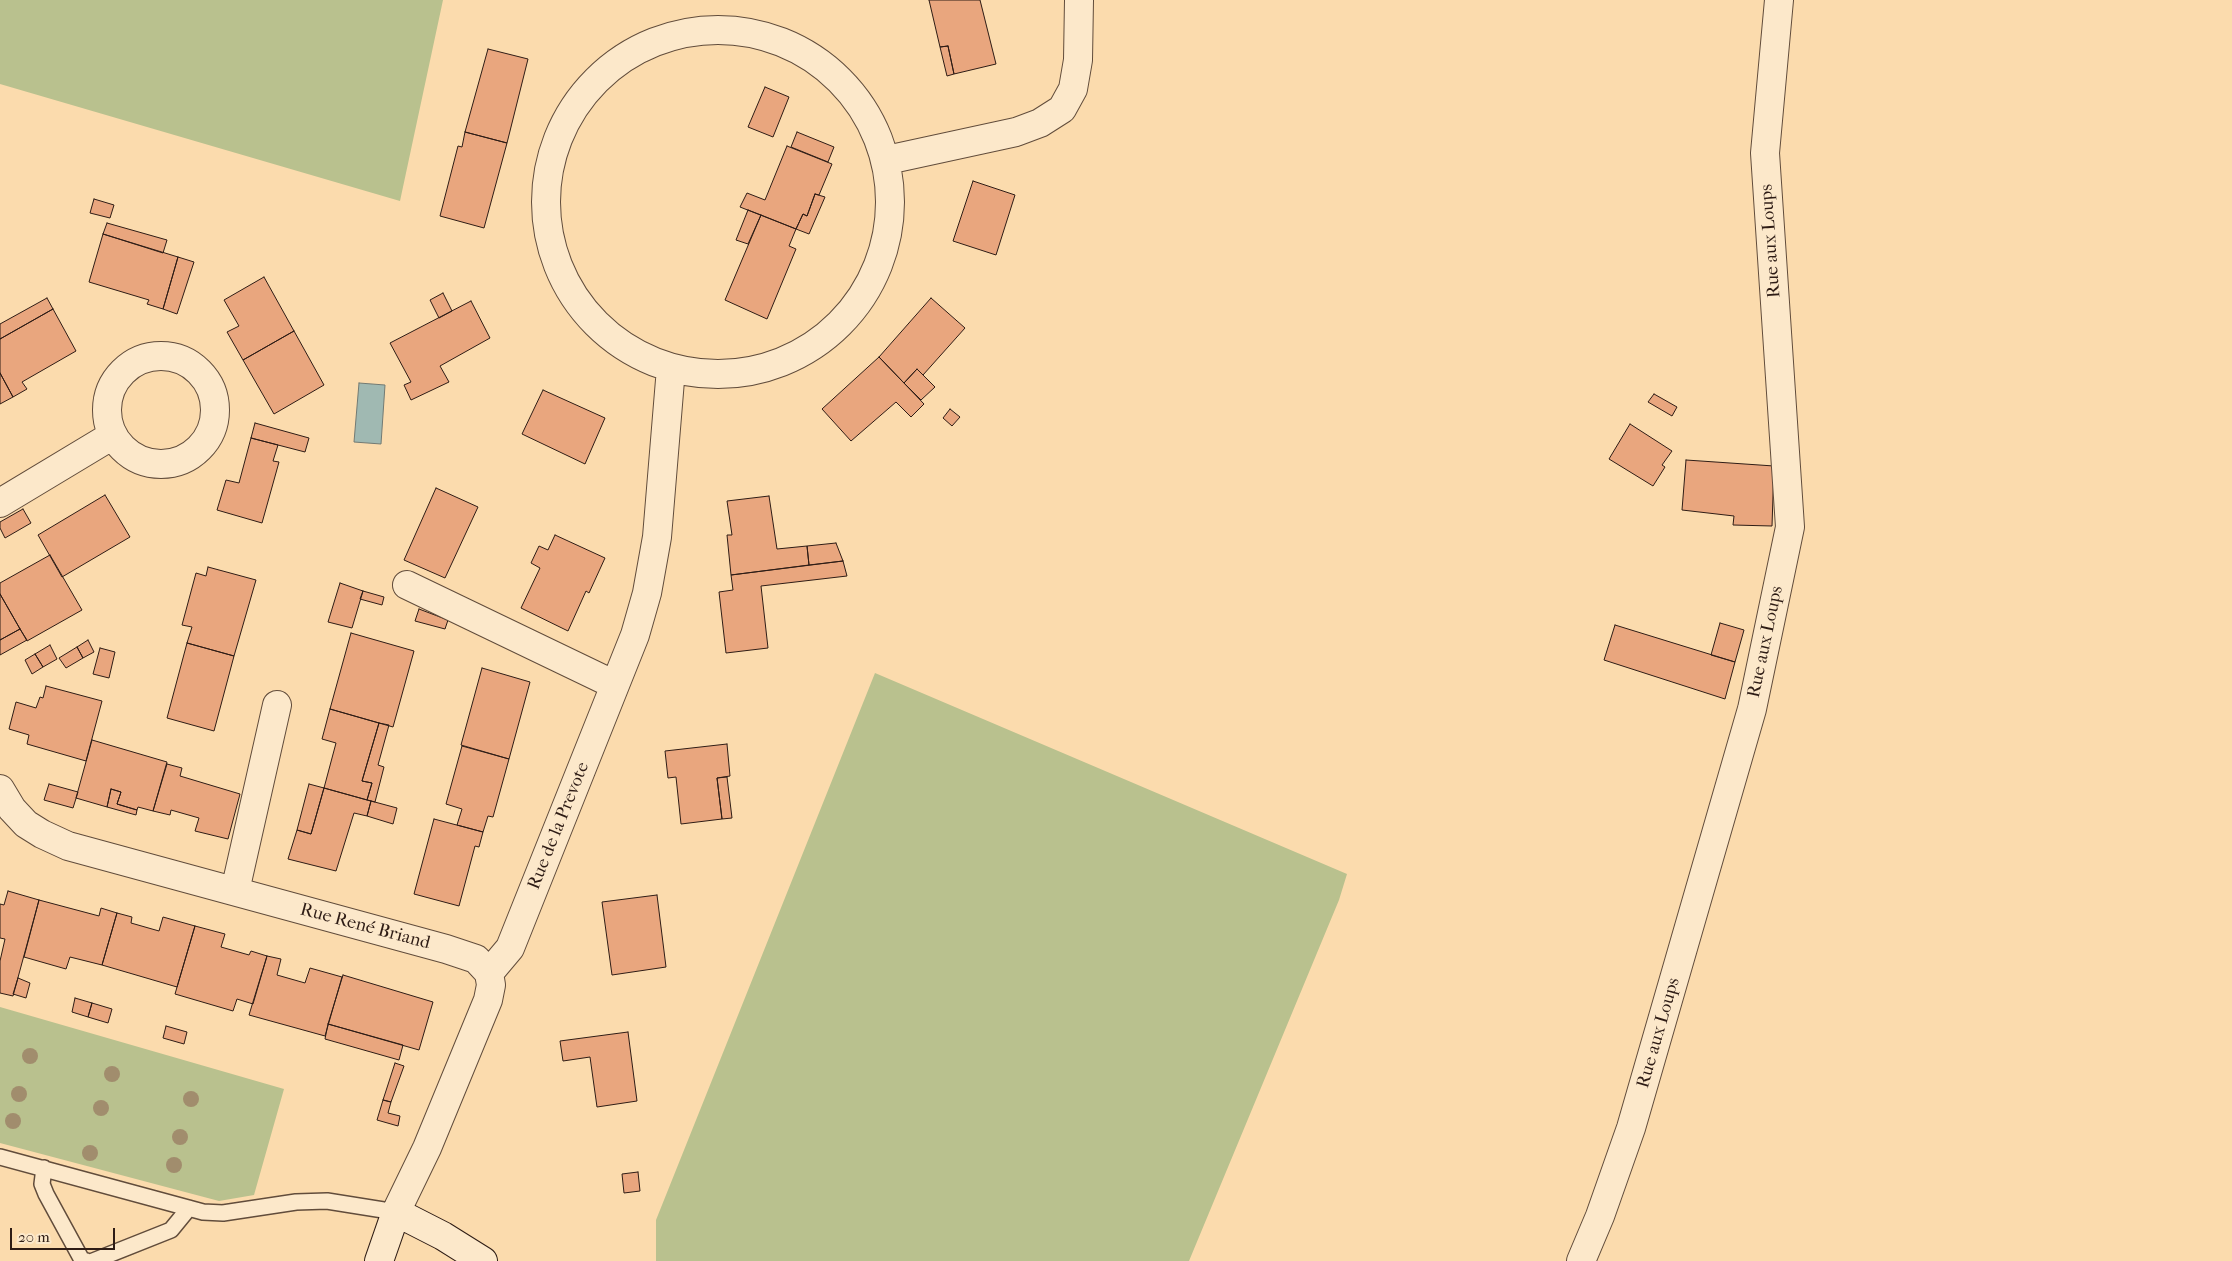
<!DOCTYPE html>
<meta charset="utf-8">
<style>
body{margin:0}
#map{position:relative;width:2232px;height:1261px;overflow:hidden;background:#fbdbad;font-family:"IM FELL French Canon",serif}
canvas{display:block}
.scale{position:absolute;left:10px;top:1228px;width:105px;height:22px;box-sizing:border-box;border:2px solid #2e1c15;border-top:0;padding-left:6px;font-size:15px;line-height:18px;white-space:nowrap;color:#2e1c15;-webkit-text-stroke:4px #fce8ca;paint-order:stroke}
</style>
<div id="map">
<canvas width="2232" height="1261"></canvas>
<div class="scale">20 m</div>
</div>
<script>
const g = document.querySelector('canvas').getContext('2d');
g.lineJoin = 'round';
function fill(path, color) { g.fillStyle = color; g.fill(path, 'evenodd'); }
const toPath = rows => new Path2D(rows.map(r => 'M' + r).join(''));
function stroke(path, color, width, dash) { g.strokeStyle = color; g.lineWidth = width; g.lineCap = dash ? 'butt' : 'round'; g.setLineDash(dash || []); g.stroke(path); }
function label(font, color, halo, rows, align = 'center') {
  g.font = font + ' "IM FELL French Canon",serif'; g.lineWidth = 4.5; g.setLineDash([]); g.textBaseline = 'middle'; g.strokeStyle = halo; g.fillStyle = color; for (const [text, x, y, turn = 0] of rows) {
    g.save(); g.translate(x, y); g.rotate((+turn || 0) * Math.PI / 180); g.textAlign = isNaN(turn) ? turn : align; if (halo) g.strokeText(text, 0, 0); g.fillText(text, 0, 0); g.restore();
  }
}
const green = toPath([
 [0,0,443,0,400,201,0,84],
 [875,673,1347,874,1339,900,1189,1261,656,1261,656,1220],
 [0,1007,284,1089,254,1195,219,1201,0,1143]
]);
const water = toPath([
 [359,383,385,385,381,444,354,442,359,383]
]);
const building = toPath([
 [929,0,980,0,996,64,954,74,948,46,940,47,929,0],
 [948,46,954,74,947,76,940,47,948,46],
 [488,49,528,59,507,143,465,132,488,49],
 [765,87,789,97,773,137,748,127,765,87],
 [465,132,507,143,484,228,440,216,458,146,462,147,465,132],
 [797,132,834,147,828,162,791,147,797,132],
 [787,146,832,164,819,195,815,194,807,216,803,214,796,229,740,207,747,193,765,200,787,146],
 [973,181,1015,195,996,255,953,241,973,181],
 [815,194,825,197,809,234,796,229,803,214,807,216,815,194],
 [94,199,114,205,110,218,90,213,94,199],
 [748,210,761,215,748,244,736,240,748,210],
 [761,215,796,229,789,246,796,249,767,319,725,300,761,215],
 [107,223,167,240,163,253,103,234,107,223],
 [103,234,178,257,163,309,147,304,149,300,89,282,103,234],
 [178,257,194,262,177,314,163,309,178,257],
 [264,277,294,331,243,360,227,332,239,326,224,300,264,277],
 [443,293,452,311,439,318,430,300,443,293],
 [47,298,53,309,0,339,0,324,47,298],
 [931,298,965,328,923,375,917,369,904,383,879,357,931,298],
 [471,301,490,338,440,366,449,382,411,400,404,385,411,382,390,343,471,301],
 [53,309,76,351,22,382,27,389,13,397,0,373,0,339,53,309],
 [294,331,324,385,274,414,243,360,294,331],
 [879,357,924,404,911,417,896,402,851,441,822,409,879,357],
 [917,369,935,387,921,400,904,383,917,369],
 [0,373,13,397,0,404,0,373],
 [543,390,605,418,585,464,522,434,543,390],
 [1654,394,1677,407,1672,416,1648,402,1654,394],
 [950,409,960,417,952,426,943,418,950,409],
 [255,423,309,438,305,452,251,438,255,423],
 [1630,424,1672,451,1662,465,1665,467,1653,486,1609,459,1630,424],
 [251,438,278,445,273,461,279,462,262,523,217,510,226,480,239,483,251,438],
 [1686,460,1774,466,1772,526,1733,525,1734,516,1682,510,1686,460],
 [436,488,478,507,445,578,404,560,436,488],
 [105,495,130,537,62,577,38,535,105,495],
 [769,496,777,549,807,546,809,565,731,575,727,535,732,535,727,501,769,496],
 [23,509,31,523,5,538,0,528,0,522,23,509],
 [555,535,605,558,589,593,586,591,568,631,521,608,540,568,531,563,539,546,548,550,555,535],
 [836,543,843,561,809,565,807,546,836,543],
 [50,555,82,610,27,641,0,594,0,583,50,555],
 [843,561,847,576,761,586,768,648,726,653,719,592,733,590,731,575,843,561],
 [208,567,256,580,234,656,187,643,192,627,182,625,196,573,206,576,208,567],
 [340,583,363,591,352,628,328,622,340,583],
 [363,591,384,597,382,605,360,599,363,591],
 [0,594,20,629,0,640,0,594],
 [419,609,448,620,445,629,415,621,419,609],
 [1720,623,1744,630,1735,662,1711,655,1720,623],
 [1615,625,1735,662,1725,699,1604,660,1615,625],
 [20,629,27,640,0,655,0,640,20,629],
 [351,633,414,651,393,727,330,709,351,633],
 [88,640,94,652,83,658,77,647,88,640],
 [187,643,234,656,214,731,167,718,187,643],
 [50,645,57,659,43,667,35,654,50,645],
 [77,647,83,658,66,668,59,658,77,647],
 [100,648,115,652,109,678,93,674,100,648],
 [35,654,43,667,32,674,25,660,35,654],
 [482,668,530,682,509,759,461,745,482,668],
 [46,686,102,701,86,761,27,744,29,735,9,729,16,702,36,708,40,697,43,698,46,686],
 [330,709,379,723,362,781,372,783,367,800,324,788,336,743,322,739,330,709],
 [379,723,389,725,378,765,384,767,375,802,367,800,372,783,362,781,379,723],
 [92,740,167,762,153,811,138,807,137,810,117,804,121,792,111,789,107,807,76,798,92,740],
 [727,744,730,776,717,778,722,819,681,824,676,777,668,778,665,751,727,744],
 [462,746,509,759,493,817,488,816,483,832,457,825,462,809,446,804,462,746],
 [167,764,182,768,180,776,240,794,228,839,195,831,199,818,171,810,170,815,153,811,167,764],
 [727,777,732,818,722,819,717,778,727,777],
 [49,784,78,792,73,808,44,800,49,784],
 [309,784,324,788,311,834,297,830,309,784],
 [324,788,371,801,367,816,354,813,336,871,288,859,297,830,311,834,324,788],
 [111,789,121,792,117,804,137,810,136,815,107,807,111,789],
 [371,801,397,808,393,824,367,816,371,801],
 [434,819,483,832,479,847,475,846,459,906,414,894,434,819],
 [8,891,39,900,13,996,0,993,0,961,5,939,0,938,0,904,4,905,8,891],
 [657,895,666,967,612,975,602,902,657,895],
 [39,900,99,916,101,908,117,913,102,965,70,957,66,969,24,957,39,900],
 [117,913,132,917,131,923,159,931,163,917,195,926,177,987,102,965,117,913],
 [195,926,225,934,221,947,249,955,251,951,267,956,253,1004,237,999,233,1011,175,994,195,926],
 [267,956,281,959,277,975,305,983,310,968,342,977,325,1036,249,1015,267,956],
 [343,975,433,1002,419,1050,328,1024,343,975],
 [18,978,30,983,26,998,13,994,18,978],
 [75,998,92,1003,88,1017,72,1012,75,998],
 [92,1003,112,1009,108,1023,88,1017,92,1003],
 [328,1024,403,1045,399,1060,325,1039,328,1024],
 [166,1026,187,1032,184,1044,163,1038,166,1026],
 [628,1032,637,1101,597,1107,590,1057,563,1061,560,1041,628,1032],
 [395,1063,404,1066,391,1102,383,1100,395,1063],
 [383,1100,391,1102,388,1113,400,1116,398,1126,377,1120,383,1100],
 [638,1172,640,1191,624,1193,622,1174,638,1172]
]);
const lane = toPath([
 [0,1157,203,1212,223,1213,296,1202,327,1201,396,1212],
 [44,1168,42,1184,46,1194,82,1260,87,1261],
 [93,1261,171,1230,189,1208]
]);
const street = toPath([
 '546 202a172 172 0 1 1 344 0a172 172 0 1 1-344 0Z',
 [887,160,1016,132,1040,123,1062,109,1073,89,1078,60,1079,0],
 '107 410a54 54 0 1 1 108 0a54 54 0 1 1-108 0Z',
 [0,503,113,435],
 [407,585,615,685],
 [0,789,12,809,26,824,42,834,68,846,446,949,476,959,489,973],
 [235,891,277,705],
 [489,973,510,948,635,635,647,593,657,537,671,368],
 [396,1212,427,1148,488,1000,491,985,489,973],
 [1581,1261,1600,1216,1631,1128,1752,709,1790,527,1765,153,1779,0]
]);
const secondary = toPath([
 [379,1261,396,1212,443,1236,483,1261]
]);
const trees = [
 [30,1056],
 [112,1074],
 [19,1094],
 [191,1099],
 [101,1108],
 [13,1121],
 [180,1137],
 [90,1153],
 [174,1165]
];
const streetNames = [
 ["Rue aux Loups",1771,241,-94],
 ["Rue aux Loups",1766,642,-78],
 ["Rue de la Prevote",559,826,-68],
 ["Rue René Briand",365,927,15],
 ["Rue aux Loups",1659,1033,-74]
];
fill(green, '#b9c18e');
fill(water, '#a0b9b2');
stroke(water, '#727a73', 1);
fill(building, '#e9a67e');
stroke(building, '#2e1c15', 1);
stroke(lane, '#614c3b', 18);
stroke(street, '#614c3b', 30);
stroke(secondary, '#2e1c15', 30);
stroke(lane, '#fce8ca', 15);
stroke(street, '#fce8ca', 28);
stroke(secondary, '#fce8ca', 28);
g.fillStyle = '#a18d6d';
for (const [x, y] of trees) { g.beginPath(); g.arc(x, y, 8, 0, 2 * Math.PI); g.fill(); }
label('18px', '#2e1c15', '#fce8ca', streetNames);
</script>
